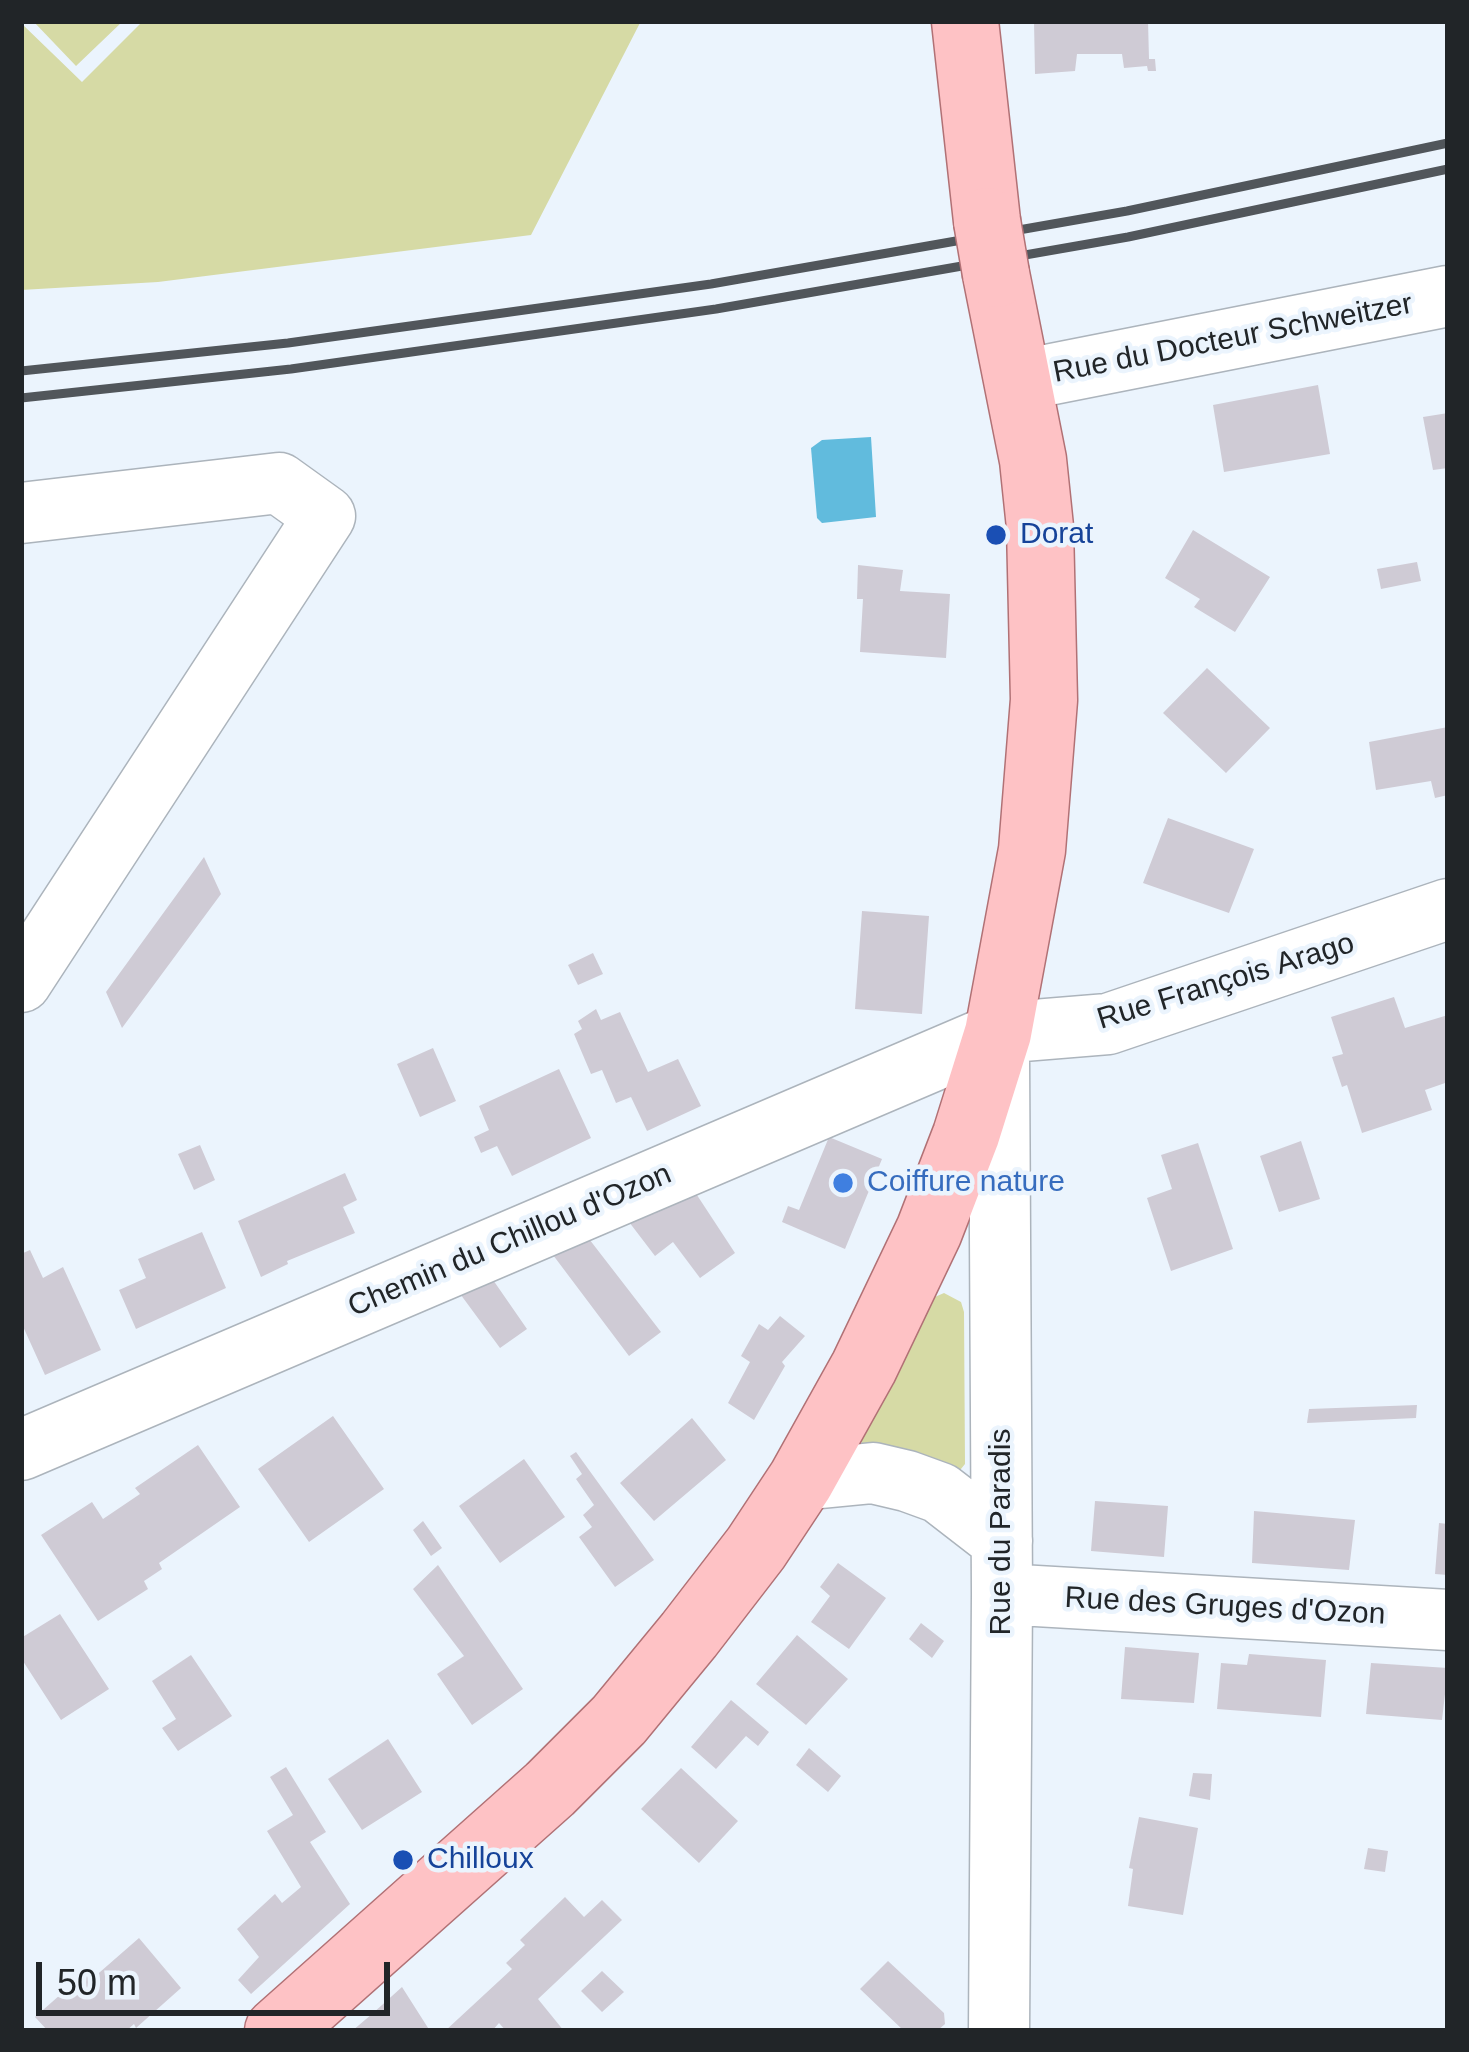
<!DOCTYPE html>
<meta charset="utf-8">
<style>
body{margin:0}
#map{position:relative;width:1469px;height:2052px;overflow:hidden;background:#ebf4fd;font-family:Helvetica,sans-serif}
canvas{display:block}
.frame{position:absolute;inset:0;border:24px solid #212528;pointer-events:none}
.scale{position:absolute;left:36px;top:1962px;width:354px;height:54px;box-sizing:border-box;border:6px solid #212528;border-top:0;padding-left:15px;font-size:36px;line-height:42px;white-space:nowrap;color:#212528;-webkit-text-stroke:9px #ebf4fd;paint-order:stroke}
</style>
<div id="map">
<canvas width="1469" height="2052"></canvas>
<div class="frame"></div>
<div class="scale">50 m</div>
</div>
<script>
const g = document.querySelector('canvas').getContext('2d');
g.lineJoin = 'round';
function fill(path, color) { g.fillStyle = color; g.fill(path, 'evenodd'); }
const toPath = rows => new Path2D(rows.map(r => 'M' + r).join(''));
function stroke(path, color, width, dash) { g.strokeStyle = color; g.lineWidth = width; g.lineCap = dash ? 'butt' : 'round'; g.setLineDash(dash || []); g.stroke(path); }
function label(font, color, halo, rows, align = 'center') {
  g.font = font + ' Helvetica,sans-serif'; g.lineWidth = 9; g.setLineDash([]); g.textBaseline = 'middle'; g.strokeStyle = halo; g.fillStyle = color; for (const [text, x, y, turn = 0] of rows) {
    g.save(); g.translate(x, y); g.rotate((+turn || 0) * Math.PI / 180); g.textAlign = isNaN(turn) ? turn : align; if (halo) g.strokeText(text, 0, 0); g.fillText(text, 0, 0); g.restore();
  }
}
const green = toPath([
 [33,21,123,21,76,66],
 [143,21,641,21,531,235,158,282,21,290,21,23,82,82],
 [944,1293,961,1302,964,1312,965,1464,956,1475,864,1448,861,1441,928,1300]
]);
const water = toPath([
 [871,437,876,517,822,523,817,518,811,448,822,440]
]);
const building = toPath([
 [1034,21,1148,21,1149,59,1155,59,1156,71,1148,71,1147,66,1124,68,1122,54,1077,54,1075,71,1035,74],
 [1318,385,1330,454,1224,472,1213,405],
 [1448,413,1448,468,1433,470,1423,417],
 [1193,530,1270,577,1235,632,1194,607,1200,599,1165,578],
 [1417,562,1421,581,1381,589,1377,569],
 [858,565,903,570,900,591,950,594,946,658,860,652,863,599,857,599],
 [1207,668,1270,728,1226,773,1163,713],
 [1448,727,1448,795,1435,798,1431,781,1376,790,1369,742],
 [1168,818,1254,849,1229,913,1143,883],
 [204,857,221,894,122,1028,106,992],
 [862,911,929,916,922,1014,855,1009],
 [593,953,603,974,578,985,568,965],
 [1394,997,1405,1028,1448,1015,1448,1082,1425,1090,1432,1110,1362,1133,1347,1085,1342,1087,1332,1057,1343,1054,1331,1017],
 [596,1009,601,1020,620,1012,648,1072,678,1059,701,1106,647,1131,631,1097,616,1103,602,1070,591,1074,574,1034,582,1029,578,1021],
 [433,1048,456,1101,420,1117,397,1064],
 [559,1069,591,1138,512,1176,497,1146,481,1153,474,1137,489,1130,479,1106],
 [829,1137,882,1159,845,1249,782,1222,788,1206,799,1210],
 [1301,1141,1320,1199,1279,1212,1260,1156],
 [1198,1143,1233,1249,1171,1271,1147,1198,1172,1189,1161,1155],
 [200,1145,215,1180,194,1190,178,1154],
 [345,1173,357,1200,343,1207,355,1233,287,1261,288,1264,261,1277,238,1221],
 [693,1189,735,1253,700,1278,673,1242,655,1256,626,1218,650,1208,654,1214],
 [202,1232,226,1288,136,1329,119,1290,146,1278,138,1259],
 [586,1235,661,1332,629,1356,550,1251],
 [30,1250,43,1278,63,1267,101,1350,45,1375,21,1322,21,1254],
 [491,1277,527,1329,500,1348,458,1291],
 [780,1316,805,1336,782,1362,785,1366,754,1420,728,1403,750,1362,741,1356,759,1324,768,1330],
 [1417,1405,1416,1418,1307,1423,1309,1409],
 [333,1416,384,1489,309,1542,258,1469],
 [692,1418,726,1460,654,1521,620,1483],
 [198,1445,240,1507,159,1563,162,1569,144,1581,148,1589,98,1621,41,1535,92,1502,103,1519,140,1494,135,1488],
 [576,1452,654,1560,615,1587,579,1537,592,1527,583,1515,594,1505,576,1479,582,1474,570,1456],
 [524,1459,565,1517,500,1563,459,1506],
 [1095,1501,1168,1506,1164,1557,1091,1551],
 [1254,1511,1355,1520,1349,1570,1252,1563],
 [423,1521,442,1548,431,1556,413,1530],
 [1439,1523,1448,1524,1448,1575,1435,1574],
 [838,1563,886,1598,849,1649,811,1622,830,1596,820,1587],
 [438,1565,523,1689,472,1725,437,1674,464,1656,413,1589],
 [60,1614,109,1689,61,1720,21,1658,21,1638],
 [921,1623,944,1641,932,1658,909,1639],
 [797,1635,848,1679,806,1725,756,1684],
 [1125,1647,1199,1653,1194,1703,1121,1699],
 [1249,1654,1326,1660,1321,1717,1217,1709,1221,1663,1247,1665],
 [191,1655,232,1716,178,1751,162,1728,176,1719,152,1681],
 [1371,1663,1448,1668,1442,1720,1366,1714],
 [731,1700,769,1732,758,1746,746,1736,716,1769,691,1747],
 [388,1739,422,1792,362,1830,328,1779],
 [809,1748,841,1776,828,1792,796,1765],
 [286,1767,326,1832,310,1842,350,1904,251,1994,238,1980,259,1957,237,1929,275,1894,282,1903,301,1887,267,1831,293,1815,270,1777],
 [681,1768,738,1821,699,1863,641,1809],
 [1193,1773,1212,1774,1210,1800,1189,1796],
 [1139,1817,1198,1828,1183,1915,1128,1906,1133,1869,1129,1868],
 [1368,1848,1388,1851,1385,1872,1364,1869],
 [565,1897,584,1917,602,1900,622,1920,538,1999,564,2031,506,2031,499,2023,492,2031,445,2031,512,1969,506,1963,525,1945,520,1940],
 [139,1938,181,1988,136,2028,134,2024,126,2031,48,2031,35,2017,86,1972,92,1979],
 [888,1961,944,2013,945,2024,937,2031,904,2031,860,1989],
 [602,1971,624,1992,602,2012,581,1991],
 [402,1987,430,2031,352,2031,372,2014]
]);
const minor = toPath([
 [1017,381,1448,296],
 [21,513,279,483,325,516,21,982],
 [999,1057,1002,1594,999,2031],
 [21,1450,998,1033,1108,1024,1448,909],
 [801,1480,873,1473,907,1481,940,1493,1002,1541],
 [1002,1594,1448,1620]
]);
const major = toPath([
 [965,21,987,221],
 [278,2031,550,1789,619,1720,689,1635,756,1548,801,1480,864,1367,929,1231,966,1135,998,1033,1032,850,1044,700,1040,527,1033,460,996,274]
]);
const rail = toPath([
 [21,371,288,343,711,284,1127,211,1448,143],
 [21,398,291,369,716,309,1128,237,1448,169]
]);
const majorBridge = toPath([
 [987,221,996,274]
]);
const markers = [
 [996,535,12,"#1a4fb4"],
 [843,1183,12,"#3f7fe0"],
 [403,1860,12,"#1a4fb4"]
];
const streetNames = [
 ["Rue du Docteur Schweitzer",1233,339,-11],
 ["Rue François Arago",1226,982,-17],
 ["Chemin du Chillou d'Ozon",510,1241,-23],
 ["Rue du Paradis",1002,1532,-90],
 ["Rue des Gruges d'Ozon",1225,1607,3]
];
const transitNames = [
 ["Dorat",1020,535],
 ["Chilloux",427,1860]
];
const shopNames = [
 ["Coiffure nature",867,1183]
];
fill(green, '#d6daa5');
fill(water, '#61bbdd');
fill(building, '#cfcbd5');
stroke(minor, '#acb4bc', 63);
stroke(major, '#b17175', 69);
stroke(minor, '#fff', 60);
stroke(major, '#fec2c5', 66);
stroke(rail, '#51565b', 9);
stroke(majorBridge, '#b17175', 69, []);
stroke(majorBridge, '#fec2c5', 66);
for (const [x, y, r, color] of markers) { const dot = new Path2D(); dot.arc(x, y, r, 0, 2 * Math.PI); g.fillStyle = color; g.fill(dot); stroke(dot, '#ebf4fd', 4.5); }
label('30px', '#212528', '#ebf4fd', streetNames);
label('30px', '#164399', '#ebf4fd', transitNames, 'left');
label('30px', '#366cbe', '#ebf4fd', shopNames, 'left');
</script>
